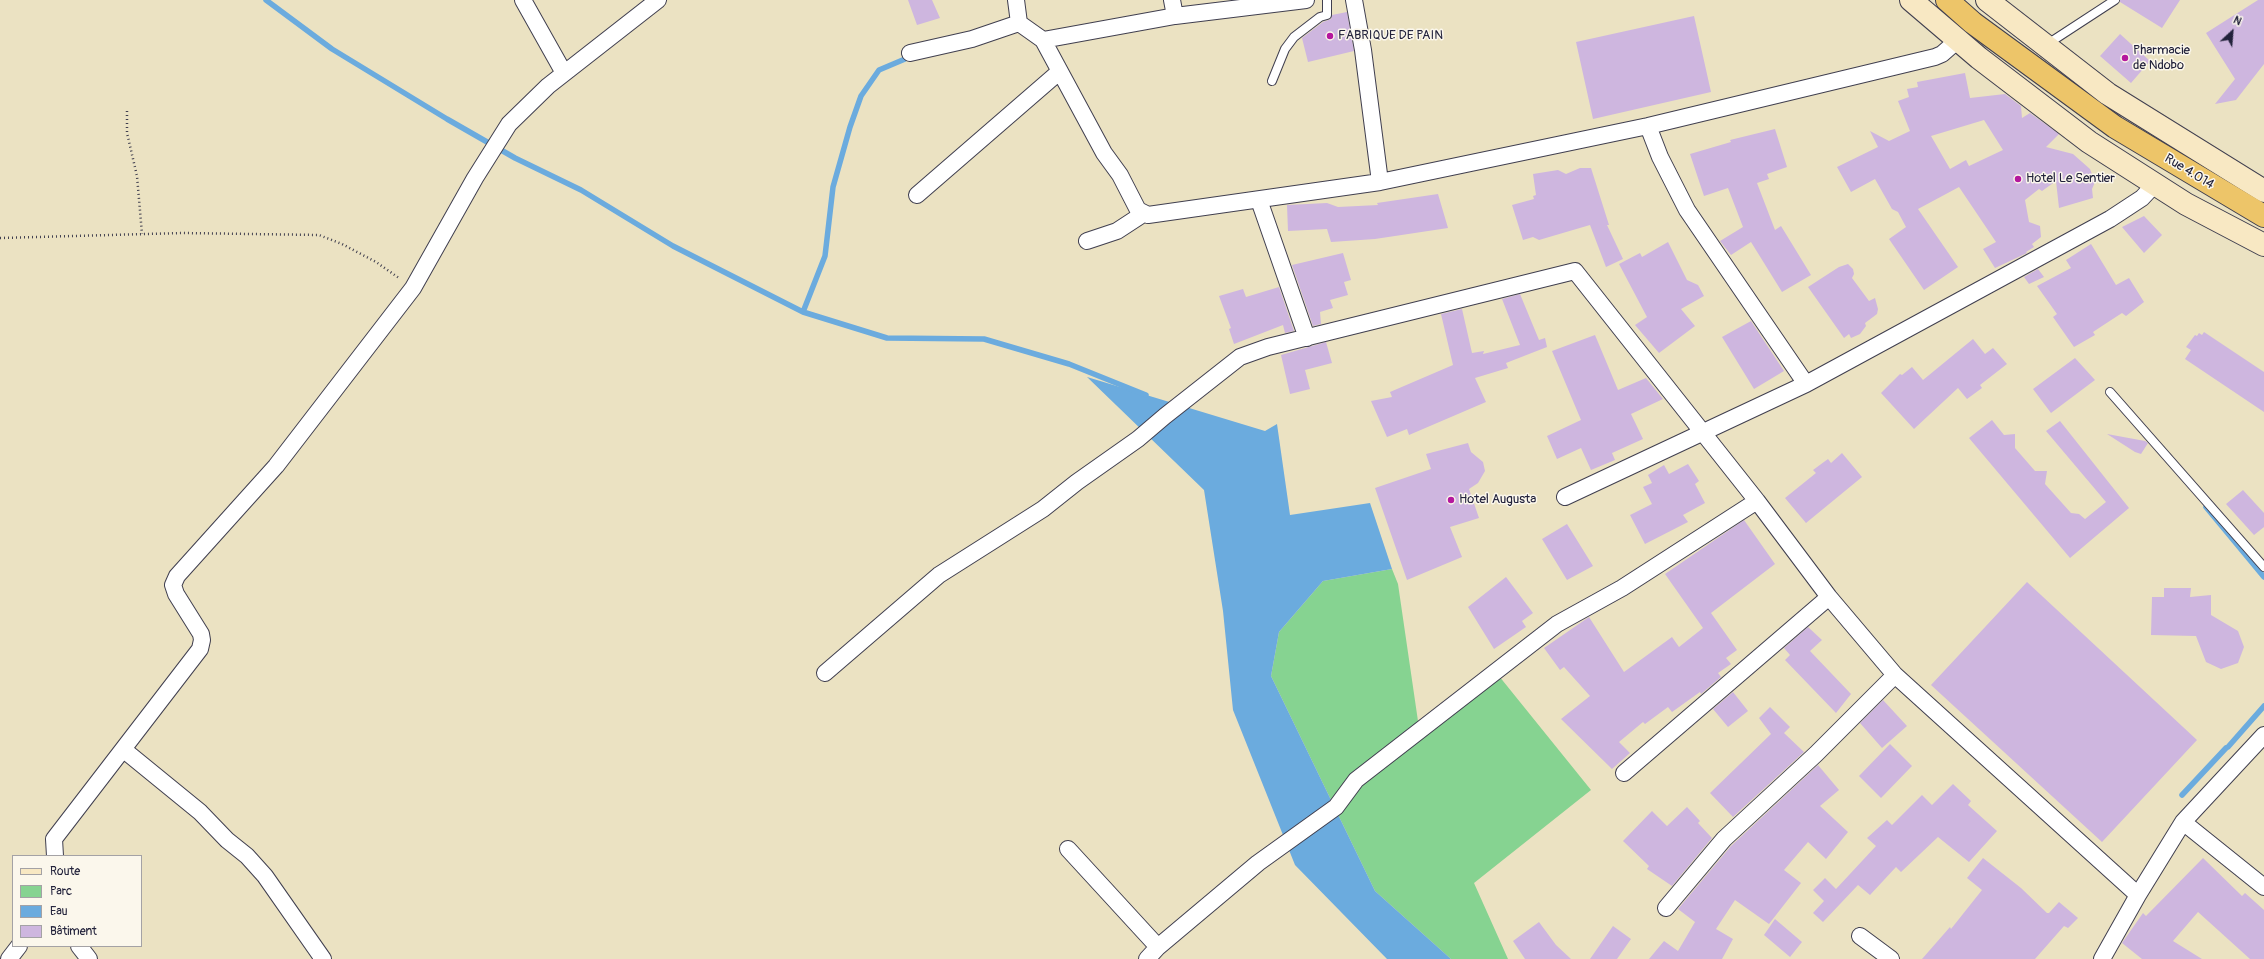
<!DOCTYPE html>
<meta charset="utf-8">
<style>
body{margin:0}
#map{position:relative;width:2264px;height:959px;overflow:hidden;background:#ebe2c2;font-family:Pangolin,sans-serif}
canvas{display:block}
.legend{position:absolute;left:12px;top:855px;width:130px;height:92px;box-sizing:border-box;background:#fbf7ec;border:1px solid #a4a2a5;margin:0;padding:5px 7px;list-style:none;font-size:12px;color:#22223b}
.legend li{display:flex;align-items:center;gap:8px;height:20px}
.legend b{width:20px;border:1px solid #a4a2a5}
.north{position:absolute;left:2212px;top:12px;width:40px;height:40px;-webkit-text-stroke:3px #fbf7ec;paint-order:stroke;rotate:26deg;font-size:11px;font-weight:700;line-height:16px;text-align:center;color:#22223b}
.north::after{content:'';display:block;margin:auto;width:14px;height:18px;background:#22223b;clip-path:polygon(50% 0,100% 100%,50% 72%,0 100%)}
</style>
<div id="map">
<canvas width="2264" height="959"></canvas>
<ul class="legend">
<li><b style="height:5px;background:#f8e8c3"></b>Route</li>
<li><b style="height:11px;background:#86d391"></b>Parc</li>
<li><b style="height:11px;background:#6babde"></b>Eau</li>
<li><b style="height:11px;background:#ceb6df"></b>Bâtiment</li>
</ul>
<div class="north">N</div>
</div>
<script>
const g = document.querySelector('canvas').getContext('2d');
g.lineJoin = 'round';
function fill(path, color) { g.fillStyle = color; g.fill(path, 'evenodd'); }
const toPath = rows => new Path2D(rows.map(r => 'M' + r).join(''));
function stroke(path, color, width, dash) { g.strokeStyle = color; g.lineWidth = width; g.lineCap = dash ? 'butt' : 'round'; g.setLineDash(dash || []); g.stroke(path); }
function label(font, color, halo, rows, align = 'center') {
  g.font = font + ' Pangolin,sans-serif'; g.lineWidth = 3; g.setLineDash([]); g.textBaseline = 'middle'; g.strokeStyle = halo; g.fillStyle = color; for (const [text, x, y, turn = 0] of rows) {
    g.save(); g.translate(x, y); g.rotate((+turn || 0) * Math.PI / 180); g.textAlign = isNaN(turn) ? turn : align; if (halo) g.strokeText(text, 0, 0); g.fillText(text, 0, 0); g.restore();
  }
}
const green = toPath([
 [1392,569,1398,584,1419,728,1499,676,1591,790,1474,883,1508,959,1451,959,1375,891,1271,676,1279,632,1323,581]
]);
const water = toPath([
 [1087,377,1265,431,1277,424,1290,515,1370,503,1392,569,1323,581,1279,632,1271,676,1375,891,1451,959,1387,959,1295,865,1233,710,1223,611,1204,490]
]);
const stream = toPath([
 [266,0,332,49,447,119,515,158,581,190,673,246,803,312,887,338,984,339,1069,364,1146,395],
 [803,312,825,256,833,187,850,127,861,96,879,70,905,59],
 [2206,507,2264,577],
 [2228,747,2264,706],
 [2182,795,2226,748]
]);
const building = toPath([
 [908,0,932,0,940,18,917,25],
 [2120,0,2180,0,2162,28,2120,2],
 [2258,0,2264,0,2264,64,2236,100,2215,104,2235,79,2206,33],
 [1347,12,1354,51,1308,62,1302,38,1323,22,1331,19,1332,15],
 [1694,16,1711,92,1593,119,1576,42],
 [2120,34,2150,61,2131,83,2100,56],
 [1965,73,1970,98,2005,94,2021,106,2022,118,2030,113,2059,134,2046,147,2073,154,2090,169,2095,182,2092,189,2093,198,2059,208,2056,181,2042,191,2039,189,2025,200,2029,222,2040,226,2041,237,2032,244,2034,247,2026,252,2027,253,1995,268,1983,249,1996,242,1959,187,1918,209,1958,267,1924,290,1889,239,1906,227,1898,212,1892,209,1875,179,1851,192,1837,167,1878,147,1870,131,1889,141,1910,131,1898,101,1909,97,1907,89,1918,87,1917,82],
 [1984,120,2003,150,1969,166,1966,160,1950,169,1931,136],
 [1775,129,1787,167,1767,174,1769,179,1757,183,1775,230,1781,226,1811,275,1782,292,1751,242,1731,255,1720,241,1743,227,1728,188,1704,196,1690,154,1731,142,1730,140],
 [1580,168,1591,168,1609,225,1607,225,1623,259,1606,267,1590,225,1539,240,1533,237,1523,240,1512,205,1534,199,1533,196,1536,195,1533,174,1558,170,1566,174],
 [1438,194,1448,228,1375,239,1331,242,1327,229,1288,231,1287,205,1327,203,1338,207,1378,205,1377,203],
 [2144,216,2162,235,2144,253,2122,227],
 [1668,242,1687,280,1698,285,1704,296,1681,309,1695,326,1659,353,1635,325,1647,317,1619,264,1640,253,1642,257],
 [2091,244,2116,285,2129,278,2144,302,2126,316,2122,313,2102,326,2093,332,2095,335,2074,347,2053,317,2057,314,2037,286,2071,268,2066,260],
 [1343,253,1351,280,1344,282,1348,295,1330,300,1333,308,1320,312,1321,324,1313,326,1292,265],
 [1848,264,1853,269,1854,274,1852,278,1869,301,1875,298,1878,309,1877,314,1865,323,1866,326,1860,334,1851,338,1849,334,1844,338,1808,287,1839,267],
 [2038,269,2044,277,2029,284,2024,277],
 [1279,287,1294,331,1285,333,1283,325,1234,344,1229,329,1231,328,1219,296,1243,289,1246,297],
 [1520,294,1539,340,1545,338,1547,347,1506,363,1508,368,1475,378,1486,402,1409,435,1407,429,1387,437,1371,401,1392,397,1390,392,1453,365,1441,314,1462,309,1472,353,1484,351,1483,354,1520,345,1502,299],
 [1751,321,1784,371,1754,389,1722,337],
 [2204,332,2264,372,2264,412,2185,359,2191,350,2186,347,2195,335,2197,336,2199,333,2202,335],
 [1595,335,1618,390,1646,378,1663,399,1631,414,1643,439,1612,453,1615,460,1591,470,1581,448,1557,459,1547,436,1581,420,1552,351],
 [1973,339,1985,354,1993,348,2007,364,1980,385,1982,388,1967,399,1958,388,1914,429,1881,393,1900,374,1902,375,1912,367,1923,380],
 [1326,342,1332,363,1305,370,1310,389,1290,394,1281,355],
 [2075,358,2095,380,2051,413,2033,389],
 [1992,420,2004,435,2015,434,2015,448,2035,471,2047,471,2045,484,2071,513,2079,514,2085,519,2106,502,2046,431,2060,421,2129,508,2070,558,1969,438],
 [2107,434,2145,441,2148,443,2141,454,2135,452],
 [1468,443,1471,452,1483,462,1485,471,1478,483,1469,489,1479,518,1450,527,1462,557,1407,580,1375,488,1431,469,1426,454],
 [1842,453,1862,477,1806,523,1785,498,1816,473,1813,470,1828,459,1831,463],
 [1688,464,1699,481,1695,484,1705,503,1683,515,1688,522,1645,544,1630,515,1652,504,1643,487,1652,483,1648,475,1664,465,1669,474],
 [2243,490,2264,513,2264,527,2254,535,2226,504],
 [1744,520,1775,564,1711,613,1737,650,1726,658,1731,664,1718,673,1721,677,1701,694,1700,692,1672,712,1668,707,1645,724,1643,722,1619,742,1630,753,1612,769,1561,719,1590,696,1564,667,1560,670,1544,648,1589,617,1624,672,1672,637,1679,647,1703,628,1665,574],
 [1567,524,1593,566,1567,580,1542,539],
 [1506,577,1533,613,1522,621,1526,627,1494,649,1468,607],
 [2027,582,2197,740,2102,842,1931,685],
 [2164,588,2191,588,2190,597,2211,595,2211,615,2238,631,2244,647,2238,663,2221,669,2206,662,2196,636,2151,635,2152,597,2164,597],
 [1808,627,1822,640,1810,651,1851,694,1836,713,1785,660,1790,655,1784,648],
 [1733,692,1748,711,1728,727,1713,709],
 [1883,700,1907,726,1882,748,1860,723],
 [1770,707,1790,727,1784,733,1804,752,1733,817,1710,793,1771,734,1759,718],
 [1890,744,1912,766,1881,798,1859,776],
 [1818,765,1839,790,1820,806,1848,832,1826,859,1808,842,1784,870,1801,883,1769,924,1735,900,1716,929,1733,939,1722,959,1649,959,1664,941,1678,951,1695,922,1678,909,1731,846],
 [1953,784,1971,801,1968,805,1997,831,1969,862,1938,837,1901,872,1896,867,1870,895,1858,885,1823,922,1813,913,1824,901,1813,890,1825,878,1836,889,1876,846,1867,838,1887,820,1892,825,1922,795,1932,805],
 [1687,807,1700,821,1698,823,1712,838,1672,886,1647,869,1649,866,1623,841,1652,811,1667,826],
 [1983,858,2021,888,2047,913,2049,913,2059,902,2078,918,2068,928,2064,926,2035,959,1922,959,1950,927,1951,929,1982,890,1967,878],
 [2203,858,2242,896,2245,893,2264,910,2264,959,2250,959,2198,912,2173,941,2202,959,2142,959,2122,943,2143,913,2146,916],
 [1775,919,1802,942,1790,957,1764,935],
 [1539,922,1556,945,1571,959,1525,959,1513,941],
 [1613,926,1631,939,1617,959,1590,959]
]);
const path = toPath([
 [127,111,127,133,137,176,142,234],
 [0,238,183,233,319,235,342,244,376,262,399,278]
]);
const service = toPath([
 [2046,45,2115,0],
 [1272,81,1285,49,1294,37,1320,17,1327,15,1327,0],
 [2110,392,2264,567]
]);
const minor = toPath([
 [523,0,564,73],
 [1016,0,1019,23],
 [1172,0,1175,16],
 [1354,0,1363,50,1380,182],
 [1043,40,1104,153,1120,175,1138,210,1148,215,1380,182,1648,126,1935,57,1942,54,1958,40],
 [910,53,972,39,1019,23,1043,40,1175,16,1306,0],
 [1648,126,1660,157,1687,210,1806,384],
 [917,195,1059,72],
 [1259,200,1307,338],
 [1087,241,1117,231,1143,214],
 [1565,497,1806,384,2110,219,2142,198,2155,184],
 [825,673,939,575,1043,509,1077,482,1138,439,1165,416,1240,357,1268,347,1575,271,1757,501,1829,597,1895,675,2138,895],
 [124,750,200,812,227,840,247,856,265,876,323,959],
 [1624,773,1829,597],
 [2183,822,2264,887],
 [1068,849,1158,947],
 [55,856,54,839,200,649,202,640,201,634,176,594,173,585,177,576,276,466,413,288,475,178,509,124,548,86,658,0],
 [1666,908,1724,839,1816,754,1895,675],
 [1860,936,1891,959],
 [79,946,89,959],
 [9,959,19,946],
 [1147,959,1158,947,1258,863,1336,807,1356,780,1557,624,1622,588,1757,501],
 [2102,959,2138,895,2183,822,2264,735]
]);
const secondary = toPath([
 [1911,0,1979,58,2089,142,2186,204,2264,245],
 [1987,0,2108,94,2264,191]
]);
const trunk = toPath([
 [1947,0,1973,23,2115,127,2264,216]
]);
const markers = [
 [1330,36,4,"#b5179e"],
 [2125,58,4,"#b5179e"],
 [2018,179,4,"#b5179e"],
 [1451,500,4,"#b5179e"]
];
const poiNames = [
 ["FABRIQUE DE PAIN",1338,36],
 ["Pharmacie",2133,51],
 ["de Ndobo",2133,66],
 ["Hotel Le Sentier",2026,179],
 ["Hotel Augusta",1459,500]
];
const streetNames = [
 ["Rue 4.014",2189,172,31]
];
fill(green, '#86d391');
fill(water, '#6babde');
stroke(stream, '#6babde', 5.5);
fill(building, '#ceb6df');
stroke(service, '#403f4f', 10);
stroke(minor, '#403f4f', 18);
stroke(secondary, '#403f4f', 24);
stroke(trunk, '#403f4f', 24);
stroke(path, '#403f4f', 2.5, [1, 3]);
stroke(service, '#fff', 8);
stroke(minor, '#fff', 16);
stroke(secondary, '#f8e8c3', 22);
stroke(trunk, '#edc569', 22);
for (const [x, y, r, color] of markers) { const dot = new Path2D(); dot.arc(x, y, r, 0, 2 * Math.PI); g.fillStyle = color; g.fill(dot); stroke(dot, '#fbf7ec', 1.5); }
label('13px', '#22223b', '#fbf7ec', poiNames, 'left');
label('13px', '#22223b', '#fbf7ec', streetNames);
</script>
